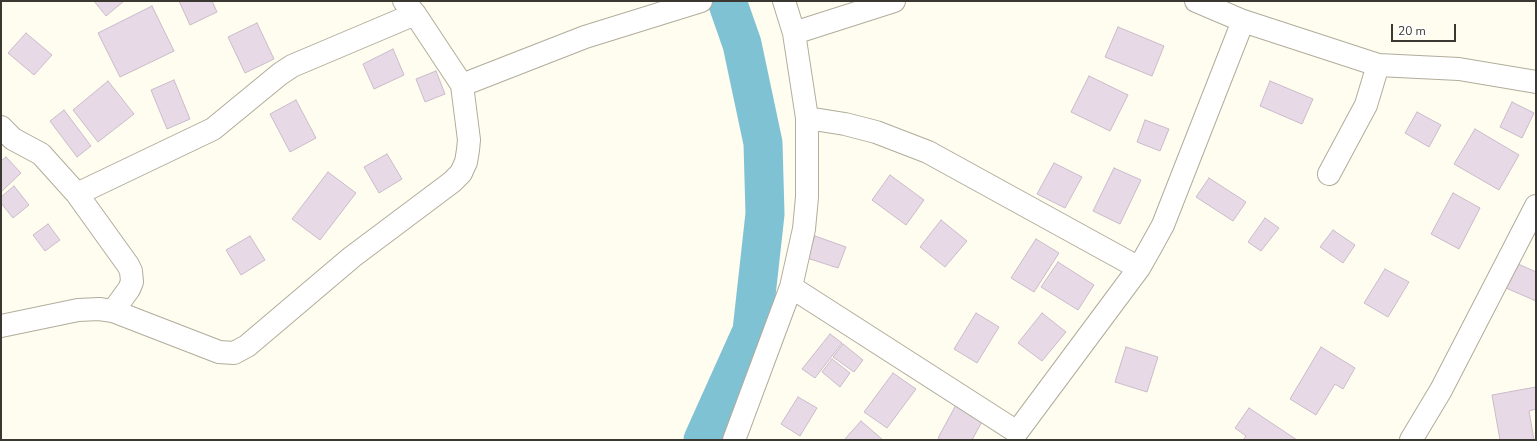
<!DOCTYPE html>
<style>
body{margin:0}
#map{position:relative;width:1537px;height:441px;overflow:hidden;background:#fffcf0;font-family:"Nunito Sans",sans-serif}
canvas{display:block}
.frame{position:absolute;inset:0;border:2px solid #3a3831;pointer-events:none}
.scale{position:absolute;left:1391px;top:24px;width:65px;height:18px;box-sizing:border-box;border:2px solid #3a3831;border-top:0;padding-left:5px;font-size:12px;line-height:14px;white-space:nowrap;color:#3a3831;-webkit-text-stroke:3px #fff;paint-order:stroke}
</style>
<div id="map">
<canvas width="1537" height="441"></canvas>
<div class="frame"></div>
<div class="scale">20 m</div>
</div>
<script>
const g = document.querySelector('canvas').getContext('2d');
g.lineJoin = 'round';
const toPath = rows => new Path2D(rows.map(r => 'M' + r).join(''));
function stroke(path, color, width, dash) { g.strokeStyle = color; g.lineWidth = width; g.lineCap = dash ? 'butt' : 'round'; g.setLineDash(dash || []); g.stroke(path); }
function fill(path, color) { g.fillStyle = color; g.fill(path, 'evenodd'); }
const river = toPath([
 [703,440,752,331,765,214,763,143,742,44,727,1]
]);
const building = toPath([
 [94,1,124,1,106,16,94,1],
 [179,1,212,1,217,12,190,25,179,1],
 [152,6,174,51,120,77,98,33,152,6],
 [257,23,274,59,245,73,228,37,257,23],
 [1118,27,1164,46,1152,76,1105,57,1118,27],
 [26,33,52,55,34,75,8,53,26,33],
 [393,49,404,75,374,89,363,64,393,49],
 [436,71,445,94,425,102,416,79,436,71],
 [1089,76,1128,95,1110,131,1071,112,1089,76],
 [174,80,190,119,167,129,151,90,174,80],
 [108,81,134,114,98,142,73,110,108,81],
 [1270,81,1313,99,1302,124,1260,106,1270,81],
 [296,100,316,138,290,152,270,114,296,100],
 [1512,102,1534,113,1522,138,1500,127,1512,102],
 [64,110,91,146,77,157,50,121,64,110],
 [1417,112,1441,125,1429,147,1405,133,1417,112],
 [1145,120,1169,129,1160,151,1137,142,1145,120],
 [1475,129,1519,155,1499,190,1454,164,1475,129],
 [387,154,402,179,379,193,364,167,387,154],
 [6,157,21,173,1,192,1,161,6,157],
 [1054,163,1082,177,1065,208,1037,194,1054,163],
 [1114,168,1141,180,1120,224,1093,211,1114,168],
 [328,172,356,193,320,240,292,219,328,172],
 [890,175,924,200,906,225,872,200,890,175],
 [1209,178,1246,202,1233,221,1196,197,1209,178],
 [14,186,29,205,13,218,1,203,1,197,14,186],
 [1453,193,1480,208,1459,249,1431,234,1453,193],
 [1265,218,1279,228,1261,251,1248,242,1265,218],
 [941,220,967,241,945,267,920,247,941,220],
 [48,224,60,240,45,251,33,235,48,224],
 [1333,230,1355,245,1343,263,1320,247,1333,230],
 [250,236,265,260,241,275,226,250,250,236],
 [815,236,846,247,838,268,807,258,815,236],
 [1036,239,1059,253,1034,292,1011,278,1036,239],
 [1058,262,1094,285,1078,310,1041,287,1058,262],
 [1516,263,1536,272,1536,301,1506,288,1516,263],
 [1385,269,1409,282,1388,317,1364,303,1385,269],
 [976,313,999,327,977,363,954,349,976,313],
 [1042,313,1066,332,1042,361,1018,343,1042,313],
 [830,334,842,343,815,378,802,369,830,334],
 [843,344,863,360,854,372,833,357,843,344],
 [1126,347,1158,357,1147,392,1115,382,1126,347],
 [1321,347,1355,368,1343,389,1335,384,1316,415,1290,399,1321,347],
 [832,359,850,373,840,387,822,372,832,359],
 [893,373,916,389,887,428,864,412,893,373],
 [1536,387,1536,409,1529,411,1534,440,1500,440,1492,395,1536,387],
 [798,397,817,408,800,436,781,424,798,397],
 [957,403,984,418,972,440,941,440,938,438,957,403],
 [1249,408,1297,440,1243,440,1246,436,1235,428,1249,408],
 [861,421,883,440,844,440,861,421]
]);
const minor = toPath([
 [1196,1,1243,21,1378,65,1459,69,1536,82],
 [794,33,894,1],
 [462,85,585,37,701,1],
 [807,118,845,124,876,132,928,152,1139,268],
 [1,127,13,139,41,154,77,194,128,265,131,271,132,282,129,289,113,311],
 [1329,174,1366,105,1378,65],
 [77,194,213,129,280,74,292,66,415,14],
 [791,287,1017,432,1139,268,1152,245,1163,225,1243,21],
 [1,326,78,310,99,309,113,311,219,352,234,353,247,346,352,257,452,182,461,173,466,162,468,150,469,140,462,85,415,14,404,1],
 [734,440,791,287,804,229,807,197,807,118,794,33,784,1],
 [1411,440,1441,390,1536,206]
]);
stroke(river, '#7fc2d3', 39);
fill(building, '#e8d9e7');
stroke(building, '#cabbc9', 1);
stroke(minor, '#b1ac9b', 24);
stroke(minor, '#fff', 22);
</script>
